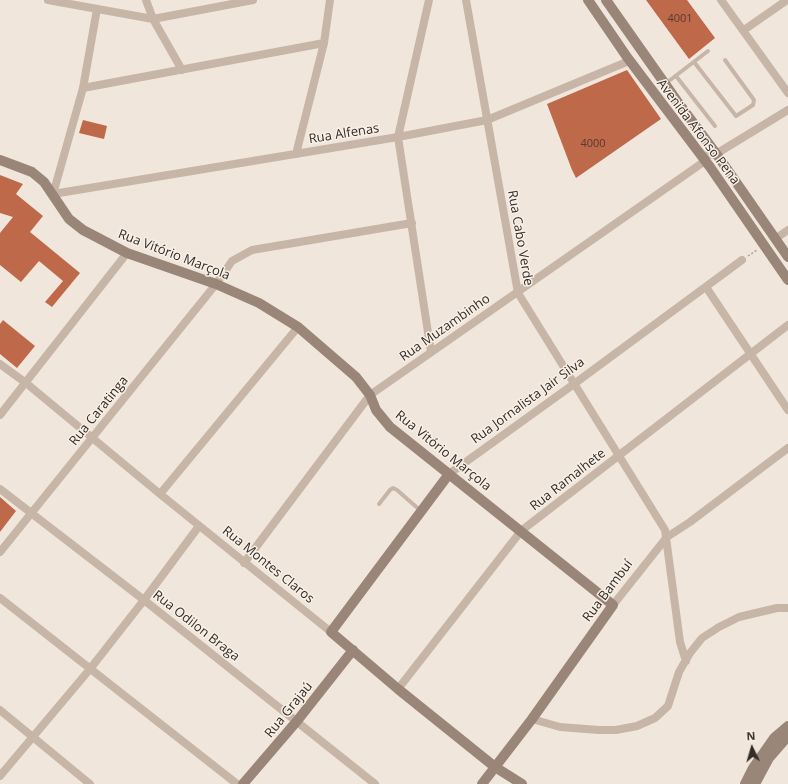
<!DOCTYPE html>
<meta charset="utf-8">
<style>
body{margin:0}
#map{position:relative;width:788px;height:784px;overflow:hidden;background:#f0e6db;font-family:"Open Sans",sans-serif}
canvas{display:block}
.north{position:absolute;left:732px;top:728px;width:40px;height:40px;-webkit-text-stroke:3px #f8f0e6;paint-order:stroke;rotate:355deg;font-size:11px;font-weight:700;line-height:16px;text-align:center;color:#342c27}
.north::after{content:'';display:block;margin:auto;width:14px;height:18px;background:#342c27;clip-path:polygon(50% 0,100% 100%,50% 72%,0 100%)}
</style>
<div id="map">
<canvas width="788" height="784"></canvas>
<div class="north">N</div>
</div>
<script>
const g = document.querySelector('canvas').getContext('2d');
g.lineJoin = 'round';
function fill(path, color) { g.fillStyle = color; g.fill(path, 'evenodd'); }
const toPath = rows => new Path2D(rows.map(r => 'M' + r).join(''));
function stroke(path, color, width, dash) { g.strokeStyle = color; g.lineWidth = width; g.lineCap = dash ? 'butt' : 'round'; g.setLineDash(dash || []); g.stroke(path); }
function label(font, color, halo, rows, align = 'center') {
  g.font = font + ' "Open Sans",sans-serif'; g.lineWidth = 3; g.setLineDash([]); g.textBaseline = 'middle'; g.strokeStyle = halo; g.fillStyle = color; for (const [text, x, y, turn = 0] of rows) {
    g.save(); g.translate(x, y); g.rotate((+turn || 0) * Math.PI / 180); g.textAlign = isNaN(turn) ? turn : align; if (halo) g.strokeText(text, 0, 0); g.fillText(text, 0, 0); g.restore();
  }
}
const building = toPath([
 [646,0,687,0,715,38,689,59],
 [627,70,661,119,576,178,572,170,547,104],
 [83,120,107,126,104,139,79,133],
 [0,175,23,184,16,194,43,216,30,232,80,273,52,307,45,302,63,281,39,261,21,282,0,265,0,233,13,217,0,213],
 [3,320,35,346,17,368,0,354,0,324],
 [0,497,16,511,0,532]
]);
const path = toPath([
 [748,256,757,250]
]);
const lane = toPath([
 [694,62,736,116,753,105,754,100,725,60],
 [676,76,715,126],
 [665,84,708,51],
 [379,504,390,490,393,488,397,490,421,511]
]);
const street = toPath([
 [48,0,153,19,253,0],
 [146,0,153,19,182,70],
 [429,0,398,137,431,352],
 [466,0,518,293,665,530,680,642,686,661],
 [721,0,788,93],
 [97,9,83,88,53,194,398,137,487,120,629,61],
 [744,30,787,0],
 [83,88,324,43],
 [296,154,324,43,330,0],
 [701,156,716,154,788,110],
 [775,239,788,230],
 [706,287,788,410],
 [0,364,26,383,160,494,331,632],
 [0,415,127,253],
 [449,474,574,384,742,260],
 [0,489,144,600,375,784],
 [160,494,298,327],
 [0,552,216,284,232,261,252,250,412,223],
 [244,563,370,395,705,161],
 [0,598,237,784],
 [613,605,667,537,690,522,788,448],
 [398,689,521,531,788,325],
 [0,710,90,784],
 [532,719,560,727,599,730,616,730,637,726,655,718,668,706,679,672,690,653,702,638,719,627,739,617,777,608,788,608],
 [0,776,90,669,144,600,199,526]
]);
const secondary = toPath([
 [588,0,627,57,710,167,788,280],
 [606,0,677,101,720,159,788,257],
 [0,160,32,172,44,182,69,219,83,230,127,253,216,284,259,303,298,327,356,377,370,395,376,410,390,427,613,605,532,719,482,784],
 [449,474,331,632,398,689,495,767,522,784],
 [243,784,297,721,353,650],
 [745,784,753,768,774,738,788,726],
 [755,784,769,758,788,736]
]);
const numberNames = [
 ["4001",680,19],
 ["4000",593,144]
];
const streetNames = [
 ["Avenida Afonso Pena",698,132,53],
 ["Rua Alfenas",344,134,-9],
 ["Rua Cabo Verde",520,238,80],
 ["Rua Vitório Marçola",174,255,21],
 ["Rua Muzambinho",445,328,-35],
 ["Rua Jornalista Jair Silva",528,401,-36],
 ["Rua Caratinga",99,411,-51],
 ["Rua Vitório Marçola",443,451,39],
 ["Rua Ramalhete",568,480,-38],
 ["Rua Montes Claros",268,565,39],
 ["Rua Bambuí",608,591,-53],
 ["Rua Odilon Braga",196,626,38],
 ["Rua Grajaú",289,710,-51]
];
fill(building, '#be694a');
stroke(path, '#b3a092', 1.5, [2, 2]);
stroke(lane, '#c7b6a7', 4);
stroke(street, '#c7b6a7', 8);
stroke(secondary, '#9a8679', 10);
label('11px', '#563b30', null, numberNames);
label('13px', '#342c27', '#f8f0e6', streetNames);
</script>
